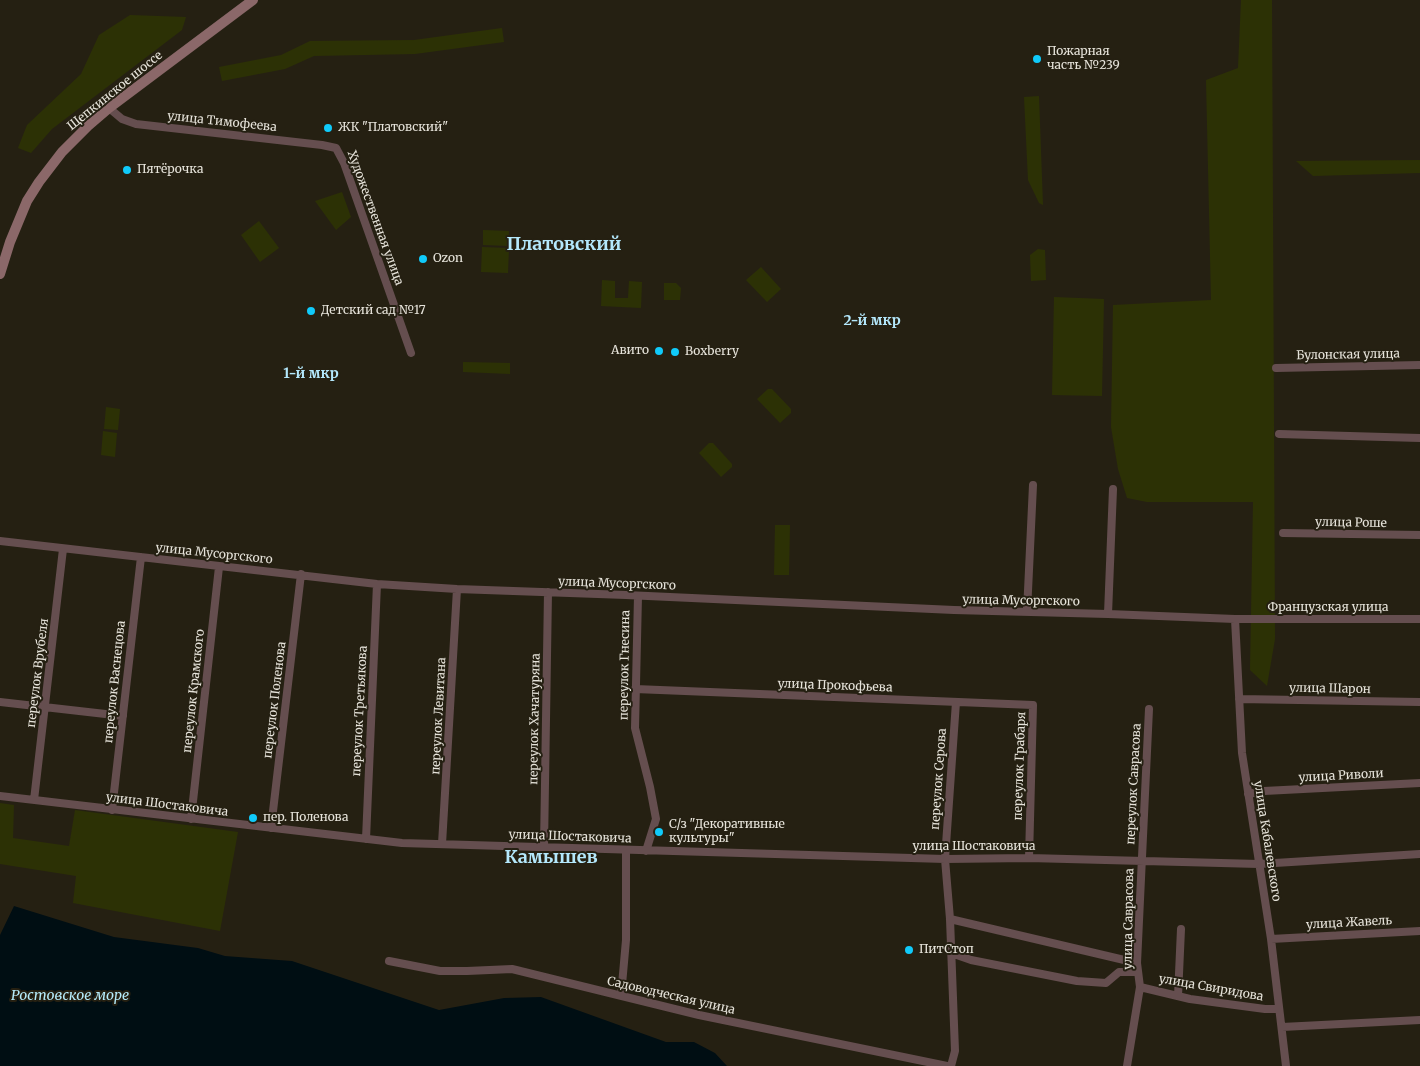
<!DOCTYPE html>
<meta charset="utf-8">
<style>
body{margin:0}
canvas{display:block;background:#252012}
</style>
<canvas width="1420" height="1066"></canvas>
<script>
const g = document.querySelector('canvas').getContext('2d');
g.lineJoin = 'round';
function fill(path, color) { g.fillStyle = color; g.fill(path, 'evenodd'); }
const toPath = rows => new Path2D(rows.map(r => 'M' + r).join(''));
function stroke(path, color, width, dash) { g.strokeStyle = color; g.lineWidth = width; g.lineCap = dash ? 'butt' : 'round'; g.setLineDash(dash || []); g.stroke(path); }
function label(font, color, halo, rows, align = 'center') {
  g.font = font + ' Merriweather,serif'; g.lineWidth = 4; g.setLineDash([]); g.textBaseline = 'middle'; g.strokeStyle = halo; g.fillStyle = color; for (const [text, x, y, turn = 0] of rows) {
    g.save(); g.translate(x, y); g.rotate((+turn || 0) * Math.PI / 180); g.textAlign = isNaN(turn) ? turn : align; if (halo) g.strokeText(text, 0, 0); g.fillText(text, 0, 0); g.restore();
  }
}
const green = toPath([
 [1241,0,1272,0,1275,639,1267,686,1250,670,1253,502,1147,502,1127,498,1118,469,1111,427,1113,305,1211,300,1206,80,1238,68],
 [130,15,186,17,182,30,52,129,31,153,18,148,27,125,81,74,99,35],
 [502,28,504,42,415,54,314,56,285,69,222,81,219,67,281,55,310,41,414,40],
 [1039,96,1043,205,1039,203,1028,180,1024,97],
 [1420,160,1420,173,1313,176,1296,161],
 [342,192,351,217,336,230,315,201],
 [259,221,279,248,260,262,241,235],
 [483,230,509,231,508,246,483,245],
 [482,247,509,248,508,273,481,272],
 [1038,249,1045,250,1046,280,1031,281,1030,255],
 [761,267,781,289,767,302,746,280],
 [602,280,615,281,615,298,628,298,629,281,642,282,641,308,601,306],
 [664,283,676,283,681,288,680,300,664,300],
 [1054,297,1104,299,1102,396,1052,395],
 [463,362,510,363,510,374,463,372],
 [768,389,772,389,791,409,791,413,780,423,757,399],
 [106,407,120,409,118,430,104,429],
 [103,431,117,433,115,457,101,455],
 [709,443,713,443,732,464,732,467,721,477,699,453],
 [775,525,790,525,789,575,774,575],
 [0,803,14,805,13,838,69,846,75,810,238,832,220,931,73,903,76,876,0,864]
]);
const water = toPath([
 [14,906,114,937,198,948,225,956,292,961,439,1010,504,998,541,997,666,1042,694,1042,715,1053,727,1066,0,1066,0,935]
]);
const street = toPath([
 [109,108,122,119,136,124,322,145,336,148,344,163,411,353],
 [1276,368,1420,365],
 [1279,434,1420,438],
 [1283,533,1420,535],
 [0,541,377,584,457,589,626,595,954,610,1108,614,1235,619,1420,619],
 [638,596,635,728,650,787,656,819,646,851],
 [1027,612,1033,485],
 [1108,614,1113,489],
 [1235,619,1242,753,1271,939,1286,1066],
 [635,689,1033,705,1029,858],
 [1239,699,1420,702],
 [0,702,123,716],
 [1248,794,1264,791,1420,783],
 [0,796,402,843,945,859,1029,858,1259,864,1420,854],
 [34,800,63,549],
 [112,810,141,557],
 [191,819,219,567],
 [271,828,301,574],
 [366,839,377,584],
 [442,844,457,589],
 [544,847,548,592],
 [950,919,1137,963],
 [1271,939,1420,931],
 [951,953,971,960,1077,981,1106,983,1119,972,1138,972],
 [389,961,440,971,467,971,512,969,699,1015,947,1066],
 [1140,987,1190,999,1265,1009,1279,1009],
 [621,996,626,940,626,850],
 [1178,996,1181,929],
 [1282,1027,1420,1020],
 [951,1066,955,1051,950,919,945,859,956,702],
 [1127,1066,1140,987,1137,963,1149,709]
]);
const secondary = toPath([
 [0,274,10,242,27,201,39,182,62,152,88,126,109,108,253,0]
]);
const markers = [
 [1037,59,5,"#10cafa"],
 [328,128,5,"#10cafa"],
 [127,170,5,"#10cafa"],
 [423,259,5,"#10cafa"],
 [311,311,5,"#10cafa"],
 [659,351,5,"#10cafa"],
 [675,352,5,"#10cafa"],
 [253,818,5,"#10cafa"],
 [659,832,5,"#10cafa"],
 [909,950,5,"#10cafa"]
];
const poiNames = [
 ["Пожарная",1047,52],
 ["часть №239",1047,66],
 ["ЖК \"Платовский\"",338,128],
 ["Пятёрочка",137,170],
 ["Ozon",433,259],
 ["Детский сад №17",321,311],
 ["Авито",649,351,"right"],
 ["Boxberry",685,352],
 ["пер. Поленова",263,818],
 ["С/з \"Декоративные",669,825],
 ["культуры\"",669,839],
 ["ПитСтоп",919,950]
];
const streetNames = [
 ["Щепкинское шоссе",115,91,-39],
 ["улица Тимофеева",222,122,6],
 ["Художественная улица",375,218,70],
 ["Булонская улица",1348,355,-1],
 ["улица Роше",1351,523,1],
 ["улица Мусоргского",214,554,6],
 ["улица Мусоргского",617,584,2],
 ["улица Мусоргского",1021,601,1],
 ["Французская улица",1328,608],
 ["переулок Гнесина",625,665,-89],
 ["переулок Врубеля",38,673,-83],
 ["переулок Васнецова",115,682,-84],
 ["улица Прокофьева",835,686,2],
 ["улица Шарон",1330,689,1],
 ["переулок Крамского",194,691,-84],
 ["переулок Поленова",275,700,-83],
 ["переулок Третьякова",360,711,-87],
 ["переулок Левитана",439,716,-87],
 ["переулок Хачатуряна",535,719,-89],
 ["переулок Грабаря",1020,766,-88],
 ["улица Риволи",1341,776,-3],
 ["переулок Серова",939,779,-86],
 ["переулок Саврасова",1134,784,-87],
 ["улица Шостаковича",167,805,7],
 ["улица Шостаковича",570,837,2],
 ["улица Кабалевского",1267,841,81],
 ["улица Шостаковича",974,847],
 ["улица Саврасова",1129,919,-89],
 ["улица Жавель",1349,923,-3],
 ["улица Свиридова",1211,988,10],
 ["Садоводческая улица",671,996,13]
];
const neighbourhoodNames = [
 ["2-й мкр",872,321],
 ["1-й мкр",311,374]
];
const waterNames = [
 ["Ростовское море",70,996]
];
const districtNames = [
 ["Платовский",564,245],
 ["Камышев",551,858]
];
fill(green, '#2c3105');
fill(water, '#000e13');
stroke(street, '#654e4f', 8);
stroke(secondary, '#8b6869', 10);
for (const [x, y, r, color] of markers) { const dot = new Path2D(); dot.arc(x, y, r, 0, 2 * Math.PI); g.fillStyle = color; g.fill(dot); stroke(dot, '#252012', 2); }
label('12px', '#e6e3da', '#252012', poiNames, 'left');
label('12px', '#e6e3da', '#252012', streetNames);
label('bold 14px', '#b4e8fc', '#252012', neighbourhoodNames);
label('italic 14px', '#b6ecfb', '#252012', waterNames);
label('bold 18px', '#b4e8fc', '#252012', districtNames);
</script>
